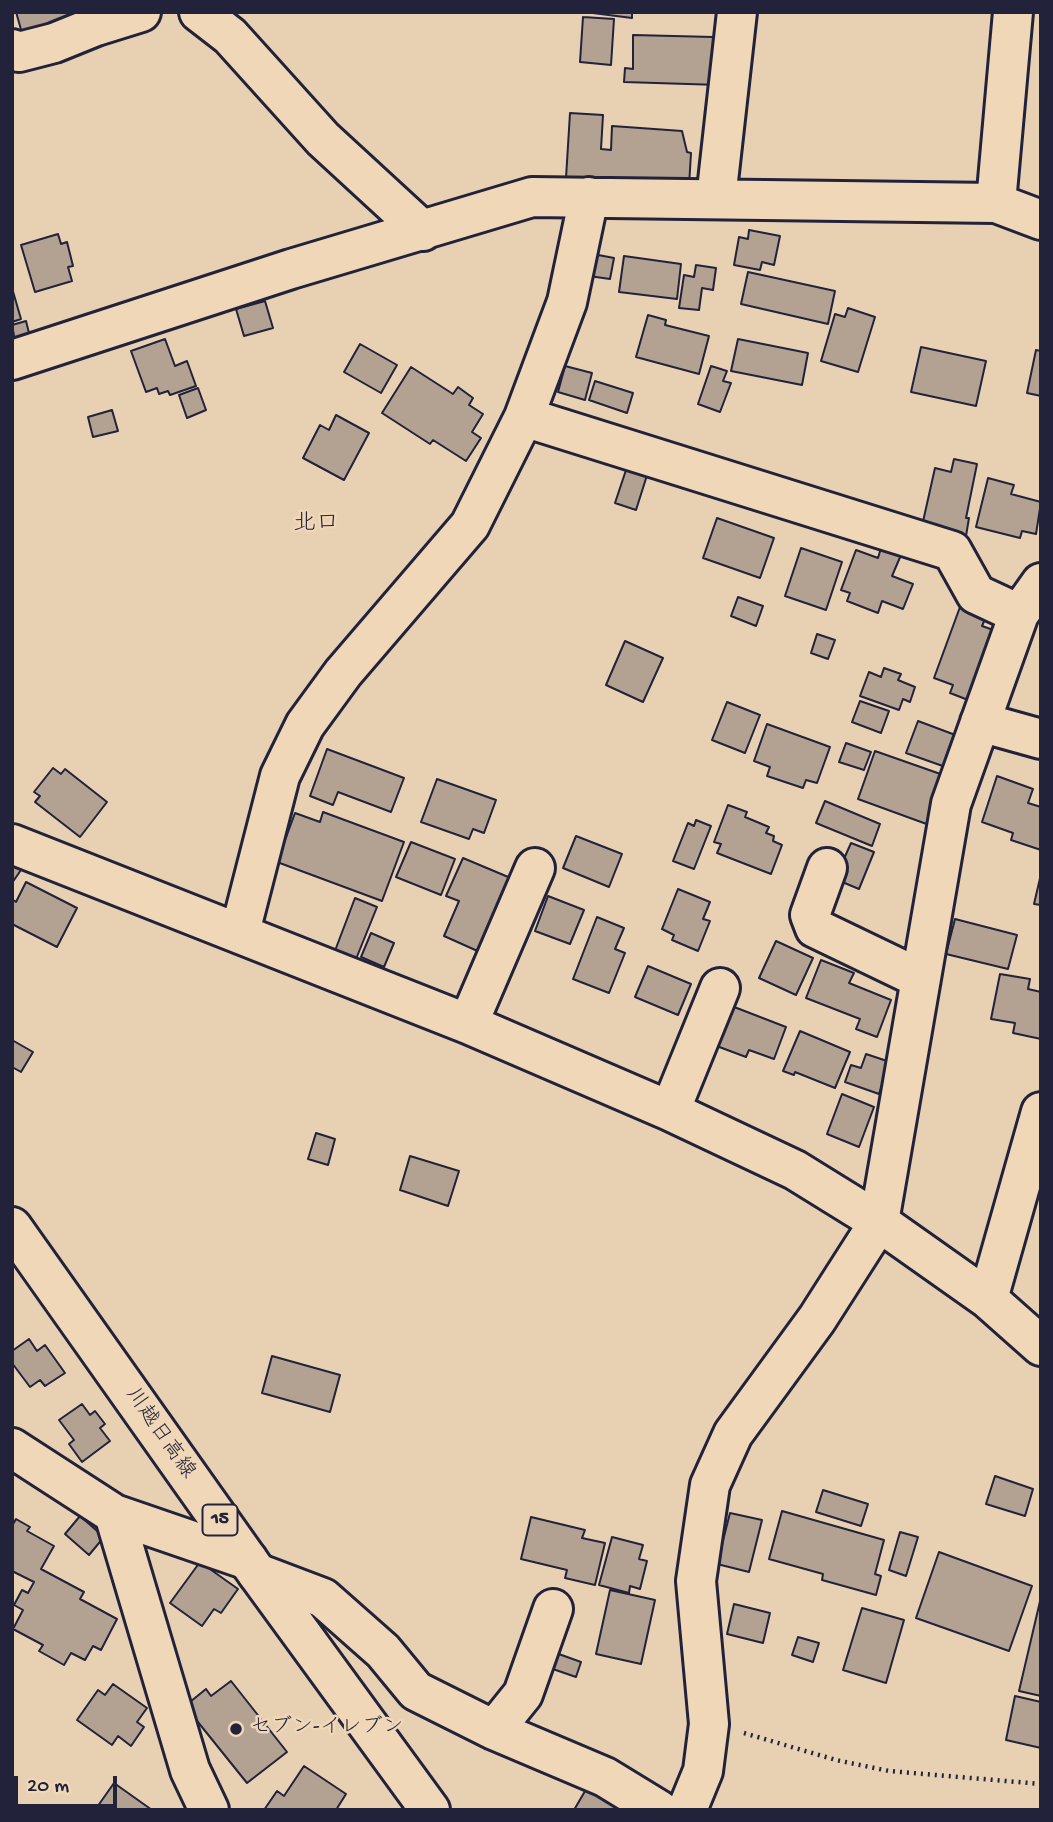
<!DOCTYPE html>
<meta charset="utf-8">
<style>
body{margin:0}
#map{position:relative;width:1053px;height:1822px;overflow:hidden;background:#e8d0b2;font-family:"Gochi Hand",sans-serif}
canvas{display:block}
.frame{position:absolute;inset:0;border:14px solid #22223b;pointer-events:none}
.scale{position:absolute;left:14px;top:1776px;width:103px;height:32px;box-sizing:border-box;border:4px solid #22223b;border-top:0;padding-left:9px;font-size:21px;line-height:24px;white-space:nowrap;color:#22223b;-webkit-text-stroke:5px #f0d7b7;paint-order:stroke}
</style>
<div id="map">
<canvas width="1053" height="1822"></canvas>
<div class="frame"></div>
<div class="scale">20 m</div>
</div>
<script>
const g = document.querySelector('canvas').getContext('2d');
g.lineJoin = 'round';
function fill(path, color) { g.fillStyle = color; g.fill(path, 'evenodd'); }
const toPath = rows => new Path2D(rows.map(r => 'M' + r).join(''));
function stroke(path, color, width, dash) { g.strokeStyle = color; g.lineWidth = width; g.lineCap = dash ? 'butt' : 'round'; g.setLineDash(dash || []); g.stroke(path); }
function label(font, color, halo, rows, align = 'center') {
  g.font = font + ' "Gochi Hand","Klee One",sans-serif'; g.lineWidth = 5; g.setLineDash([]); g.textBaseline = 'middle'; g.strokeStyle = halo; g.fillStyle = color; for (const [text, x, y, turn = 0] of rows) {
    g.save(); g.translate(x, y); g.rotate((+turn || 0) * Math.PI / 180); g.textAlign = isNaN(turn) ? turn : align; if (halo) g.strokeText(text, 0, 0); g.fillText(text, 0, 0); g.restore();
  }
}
const building = toPath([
 [16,12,92,12,24,40,16,12],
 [585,12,632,12,632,18,585,12],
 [583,17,614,19,611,65,580,62,583,17],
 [633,35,713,37,713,55,721,56,720,85,624,82,625,68,633,69,633,35],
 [570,113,603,115,601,149,611,150,612,126,682,131,687,152,691,153,689,186,566,178,570,113],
 [749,230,780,236,774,265,762,262,760,270,734,265,739,237,748,239,749,230],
 [58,234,61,244,67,242,73,266,68,267,72,281,35,292,21,245,58,234],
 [593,254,614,258,610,279,589,276,593,254],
 [624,256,681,264,677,299,619,292,624,256],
 [696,265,716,268,713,290,702,288,699,310,679,308,684,275,694,277,696,265],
 [748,272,835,291,828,324,741,304,748,272],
 [12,288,21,319,12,322,12,288],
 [265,301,273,328,244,336,236,309,265,301],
 [848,308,875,317,858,372,821,361,835,314,845,317,848,308],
 [648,315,666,320,665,325,709,336,699,374,636,357,648,315],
 [26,321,31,341,16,346,12,325,26,321],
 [165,339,175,366,187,361,196,386,170,395,168,391,159,394,157,388,146,392,131,351,165,339],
 [738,339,808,353,802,385,731,371,738,339],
 [360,344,397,365,381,393,344,372,360,344],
 [921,347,986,361,976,406,911,392,921,347],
 [1036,350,1041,351,1041,396,1027,393,1036,350],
 [565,366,592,373,585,400,558,392,565,366],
 [711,366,727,371,723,381,731,383,720,412,698,404,711,366],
 [411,367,453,394,458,387,473,398,469,405,483,414,472,432,481,438,466,461,433,440,430,444,382,413,411,367],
 [595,381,633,393,627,413,589,400,595,381],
 [198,388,206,410,187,418,179,395,198,388],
 [112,410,118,431,93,437,88,417,112,410],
 [336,415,369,433,344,480,303,458,320,425,329,430,336,415],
 [954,459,977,464,966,518,969,518,966,536,922,526,935,468,951,472,954,459],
 [629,461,649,469,636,510,615,503,629,461],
 [988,478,1014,485,1011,494,1041,502,1036,534,1022,531,1020,538,976,527,988,478],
 [717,518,774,538,760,578,703,558,717,518],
 [801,548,842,562,826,610,785,596,801,548],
 [881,548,901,555,892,576,913,584,903,609,882,601,878,613,847,601,850,593,841,590,856,550,878,558,881,548],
 [738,597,763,606,756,626,731,616,738,597],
 [960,607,986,617,982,626,1002,633,976,703,950,693,953,685,934,678,960,607],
 [817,634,835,640,828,659,811,653,817,634],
 [625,641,663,658,643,702,606,685,625,641],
 [884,668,901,674,898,680,915,687,910,702,903,699,899,710,860,696,869,672,881,677,884,668],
 [860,701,889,711,881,733,852,722,860,701],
 [727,702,760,715,745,753,712,740,727,702],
 [918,721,958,736,954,770,906,753,918,721],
 [767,724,830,747,817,783,806,780,803,788,767,776,770,767,754,761,767,724],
 [846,743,871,752,864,770,839,762,846,743],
 [327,749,404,778,391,812,338,792,333,805,310,796,327,749],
 [875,751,949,777,932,826,858,799,875,751],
 [53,768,61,774,65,769,107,802,80,837,35,802,40,796,34,792,53,768],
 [997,776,1033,789,1028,803,1041,807,1041,850,1011,840,1013,833,982,822,997,776],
 [437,779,496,800,484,833,473,829,469,839,421,822,437,779],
 [825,801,880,824,872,846,816,823,825,801],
 [728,805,747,812,745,817,769,827,766,833,774,836,773,841,782,845,771,874,717,853,721,844,714,842,728,805],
 [323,812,404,842,382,901,277,862,295,813,320,822,323,812],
 [696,820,711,826,694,869,673,861,688,823,694,826,696,820],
 [576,836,622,854,609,887,563,868,576,836],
 [411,842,455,859,441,895,396,877,411,842],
 [851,843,874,852,859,889,835,879,851,843],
 [463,858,513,879,482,953,444,936,459,901,446,896,463,858],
 [12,864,21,870,12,883,12,864],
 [1041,874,1041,905,1034,904,1041,874],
 [26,882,77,908,57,947,12,924,12,899,16,902,26,882],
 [678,889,710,902,703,919,710,921,698,951,672,940,674,935,662,929,678,889],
 [548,896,584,910,570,944,535,931,548,896],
 [355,898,377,907,354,964,333,956,355,898],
 [597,917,624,928,615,949,625,953,609,993,573,979,597,917],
 [955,919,1017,935,1008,969,946,954,955,919],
 [371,933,394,943,384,967,361,957,371,933],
 [776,941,813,958,796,995,759,978,776,941],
 [821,960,854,973,849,983,891,1000,877,1037,856,1029,860,1019,806,998,821,960],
 [648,966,691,984,678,1015,635,997,648,966],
 [1000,974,1030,979,1028,989,1041,992,1041,1039,1013,1033,1015,1023,991,1019,1000,974],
 [729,1005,786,1027,774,1059,749,1050,746,1057,714,1045,729,1005],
 [800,1031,850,1052,835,1088,795,1072,794,1075,783,1071,800,1031],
 [12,1040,33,1052,21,1072,12,1067,12,1040],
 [866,1054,890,1062,879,1094,845,1082,851,1065,861,1068,866,1054],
 [842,1094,874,1107,859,1147,827,1134,842,1094],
 [316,1133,335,1139,328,1165,308,1159,316,1133],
 [410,1156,459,1171,448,1206,400,1190,410,1156],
 [29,1339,37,1351,45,1345,65,1373,45,1386,40,1380,30,1387,12,1363,12,1351,29,1339],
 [272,1356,340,1375,330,1412,262,1393,272,1356],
 [82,1404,90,1415,95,1411,105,1424,100,1428,110,1441,82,1462,69,1444,74,1440,59,1420,82,1404],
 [995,1476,1033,1489,1025,1516,986,1504,995,1476],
 [823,1490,868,1504,861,1526,816,1512,823,1490],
 [782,1511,884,1540,875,1574,881,1576,876,1595,822,1580,823,1574,769,1559,782,1511],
 [730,1513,762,1520,749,1572,717,1564,730,1513],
 [80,1516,104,1537,89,1555,65,1534,80,1516],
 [531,1517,585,1530,582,1538,605,1543,595,1585,565,1578,567,1570,521,1559,531,1517],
 [16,1519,30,1527,27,1531,54,1546,41,1569,84,1592,80,1599,117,1619,101,1650,93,1646,85,1660,71,1653,64,1665,39,1651,43,1645,13,1629,23,1610,14,1605,22,1590,28,1593,34,1582,12,1571,12,1526,16,1519],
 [900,1532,918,1537,906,1576,889,1570,900,1532],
 [612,1537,643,1545,639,1559,647,1561,640,1589,630,1586,629,1593,599,1585,612,1537],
 [939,1552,1032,1586,1009,1651,916,1618,939,1552],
 [200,1562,238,1589,221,1613,214,1609,202,1626,170,1603,200,1562],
 [610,1590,655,1600,641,1664,596,1654,610,1590],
 [1041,1597,1041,1696,1019,1691,1041,1597],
 [734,1604,770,1613,763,1643,727,1634,734,1604],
 [862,1608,904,1620,886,1683,843,1670,862,1608],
 [798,1637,819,1643,813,1662,792,1655,798,1637],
 [556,1653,581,1662,576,1677,550,1668,556,1653],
 [231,1681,287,1752,247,1783,185,1706,206,1689,211,1696,231,1681],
 [113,1684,147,1708,137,1722,144,1727,131,1746,118,1736,112,1745,77,1720,98,1690,105,1695,113,1684],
 [1015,1696,1041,1702,1041,1748,1006,1740,1015,1696],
 [304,1766,346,1794,336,1810,264,1810,277,1791,284,1796,304,1766],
 [114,1783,152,1810,95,1810,114,1783],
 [588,1786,630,1810,574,1810,588,1786]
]);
const path = toPath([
 [744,1733,836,1760,889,1771,1041,1784]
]);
const minor = toPath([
 [199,12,230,36,323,139,423,231],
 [12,49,19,52,54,43,96,26,141,12],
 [716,199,737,12],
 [996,203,1041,220],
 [12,360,291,269,532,197,996,203,1013,12],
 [524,417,952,551,976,594,1019,614],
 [980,722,1041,739],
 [12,844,468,1024,670,1111,795,1170,879,1222,988,1299,1041,1346],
 [827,868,810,915,815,928,921,979],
 [240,932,280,776,305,725,343,673,470,525,524,417,567,302,589,197],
 [468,1024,535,868],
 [670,1111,720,988],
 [988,1299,1041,1112],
 [12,1448,114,1514,248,1560],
 [114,1514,190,1770,209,1810],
 [257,1573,323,1598,383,1651,416,1691,494,1730,605,1777,659,1810],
 [494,1730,523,1694,553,1609],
 [687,1810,703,1771,709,1724,696,1581,710,1485,733,1434,817,1319,879,1222,951,804,1019,614,1041,583]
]);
const major = toPath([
 [12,1227,257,1573,430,1810]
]);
const markers = [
 [236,1729,7,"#22223b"]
];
const shields = [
 [220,1520,35]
];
const shieldNames = [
 ["15",220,1520]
];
const streetNames = [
 ["川越日高線",159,1434,55]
];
const poiNames = [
 ["セブン-イレブン",250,1729]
];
const neighbourhoodNames = [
 ["北口",316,525]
];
fill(building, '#b3a292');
stroke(building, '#22223b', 2);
stroke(minor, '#22223b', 44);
stroke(major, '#22223b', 44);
stroke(path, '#22223b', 4.5, [2, 5]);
stroke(minor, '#f0d7b7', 38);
stroke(major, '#f0d7b7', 38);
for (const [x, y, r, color] of markers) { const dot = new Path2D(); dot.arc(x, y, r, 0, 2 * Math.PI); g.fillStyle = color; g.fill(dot); stroke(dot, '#f0d7b7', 2.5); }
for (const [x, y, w] of shields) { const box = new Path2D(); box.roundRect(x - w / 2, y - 15.5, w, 31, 5); g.fillStyle = '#f0d7b7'; g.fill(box); stroke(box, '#22223b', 2); }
label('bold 19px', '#22223b', null, shieldNames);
label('21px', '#22223b', '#f0d7b7', streetNames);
label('21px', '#22223b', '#f0d7b7', poiNames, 'left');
label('23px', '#22223b', '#f0d7b7', neighbourhoodNames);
</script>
